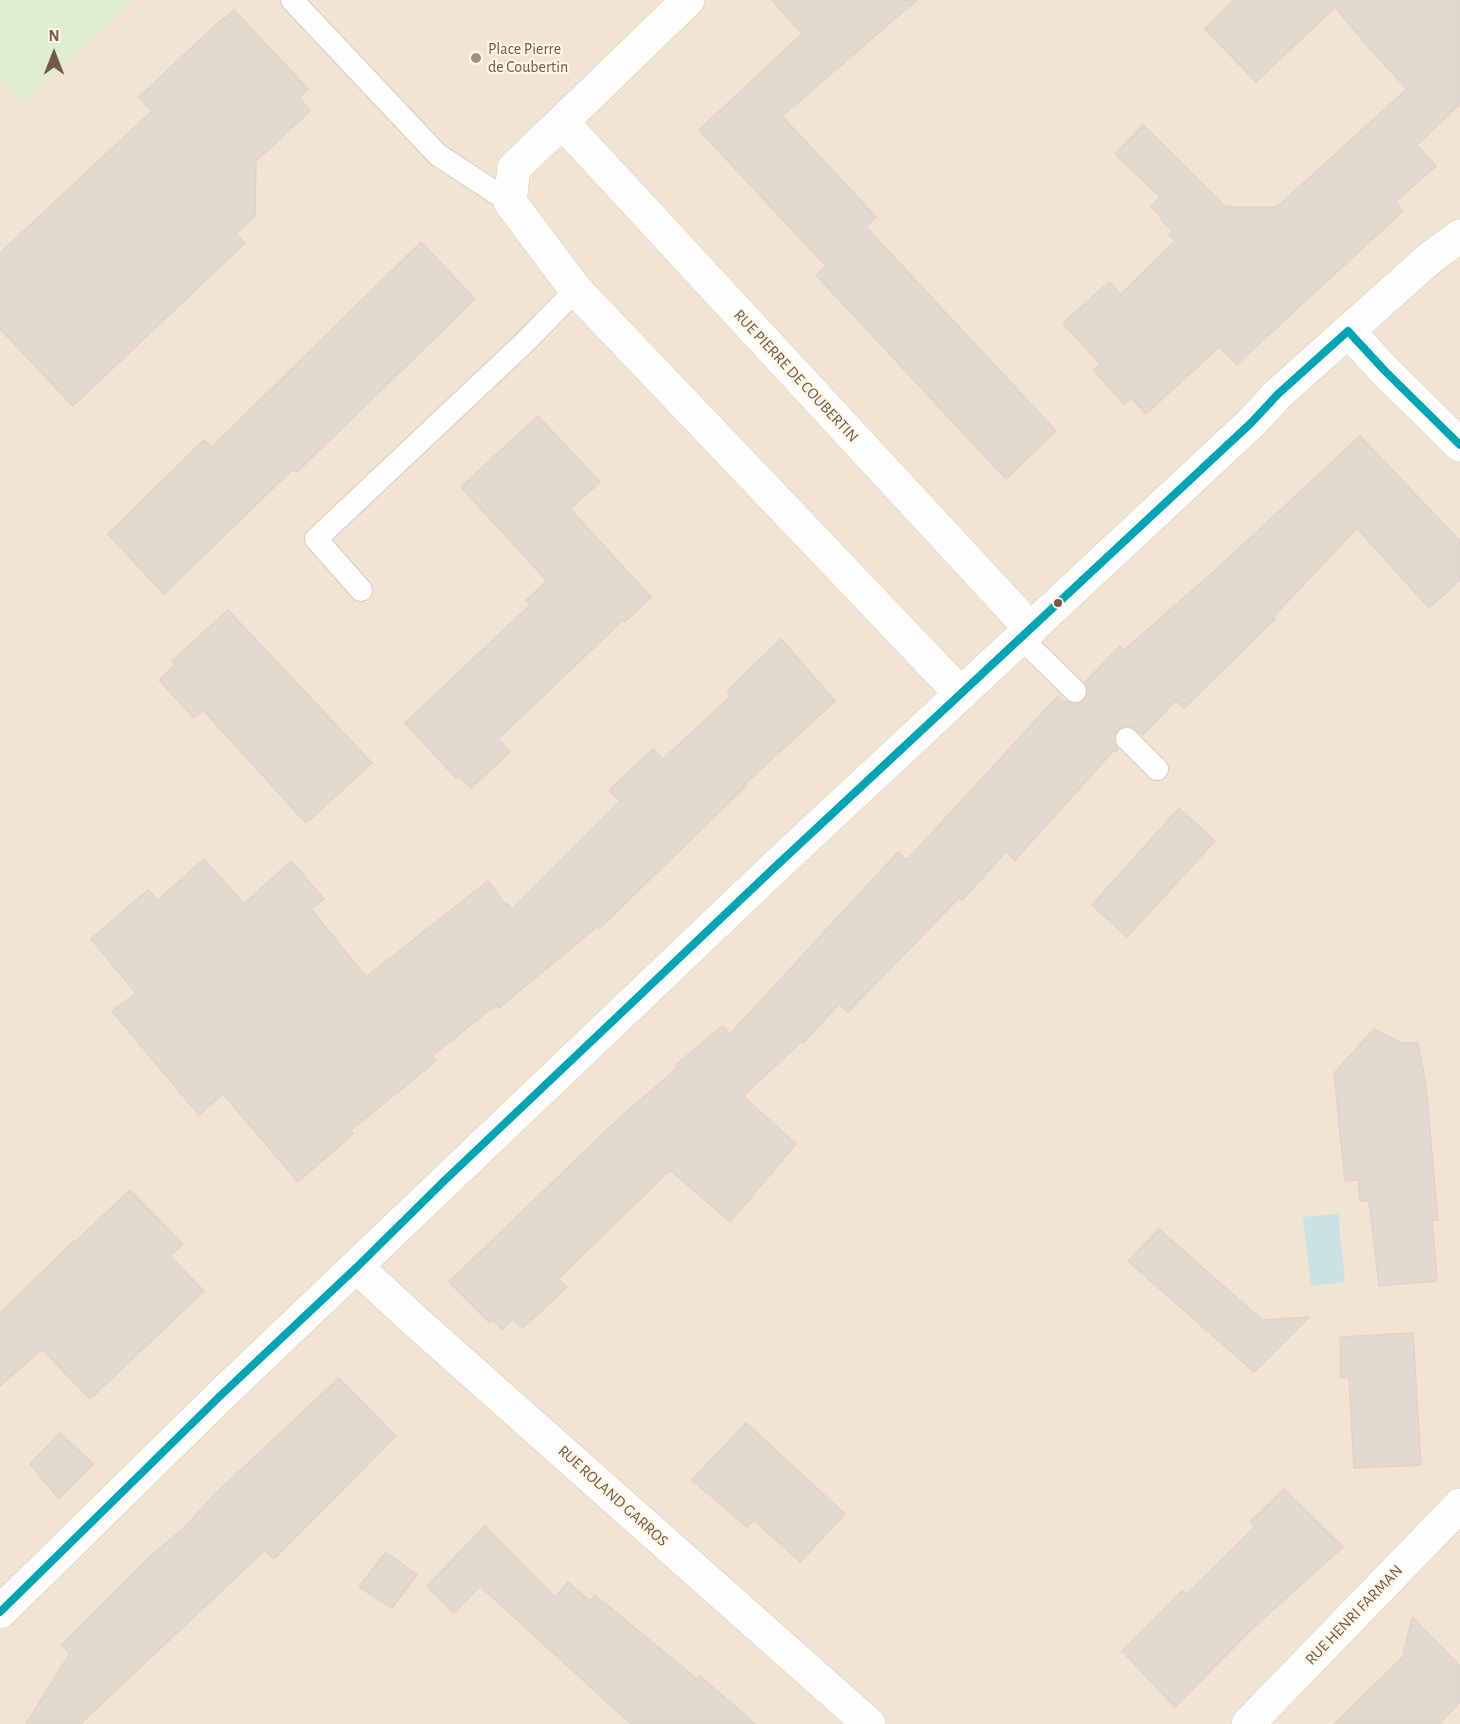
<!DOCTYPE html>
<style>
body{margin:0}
#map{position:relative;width:1460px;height:1724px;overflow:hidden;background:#f7f1e6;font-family:"Alegreya Sans",sans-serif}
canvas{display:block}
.north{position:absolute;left:24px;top:24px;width:60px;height:60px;-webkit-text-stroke:4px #fff7e7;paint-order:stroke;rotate:0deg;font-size:16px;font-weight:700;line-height:24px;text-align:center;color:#745947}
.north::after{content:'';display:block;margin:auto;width:21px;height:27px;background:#745947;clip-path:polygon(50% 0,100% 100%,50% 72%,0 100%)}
</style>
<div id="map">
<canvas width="1460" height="1724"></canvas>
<div class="north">N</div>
</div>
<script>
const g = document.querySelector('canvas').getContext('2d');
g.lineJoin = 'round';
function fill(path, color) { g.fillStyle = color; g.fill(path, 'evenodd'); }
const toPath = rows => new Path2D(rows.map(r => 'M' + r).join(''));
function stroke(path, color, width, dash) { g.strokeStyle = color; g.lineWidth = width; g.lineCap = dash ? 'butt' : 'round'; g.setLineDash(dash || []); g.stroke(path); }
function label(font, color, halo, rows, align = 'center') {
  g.font = font + ' "Alegreya Sans",sans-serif'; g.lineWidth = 4.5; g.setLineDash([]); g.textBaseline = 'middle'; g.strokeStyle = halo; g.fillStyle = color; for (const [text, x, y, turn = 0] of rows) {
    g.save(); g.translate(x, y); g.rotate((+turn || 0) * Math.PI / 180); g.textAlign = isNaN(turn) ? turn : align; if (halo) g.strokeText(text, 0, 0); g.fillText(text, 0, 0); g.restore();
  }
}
const residential = toPath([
 [0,0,1460,0,1460,1724,0,1724]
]);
const green = toPath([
 [0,0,133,0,23,104,0,78]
]);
const water = toPath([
 [1338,1214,1345,1282,1311,1286,1303,1217]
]);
const building = toPath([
 [772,0,917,0,782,116,876,217,866,227,1056,431,1006,479,816,275,826,266,699,130,802,34,772,0],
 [1234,0,1460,0,1460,104,1417,145,1436,166,1395,202,1403,211,1237,364,1219,347,1146,414,1131,398,1124,404,1093,370,1100,364,1063,323,1109,282,1121,294,1175,241,1169,235,1173,231,1160,219,1162,217,1151,207,1160,197,1115,154,1143,125,1226,207,1277,207,1407,89,1370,49,1335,7,1256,82,1205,29,1234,0],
 [234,10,308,89,299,98,310,111,256,161,255,216,236,234,245,243,73,406,0,329,0,253,152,111,139,97,223,18,224,20,234,10],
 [421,242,475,299,297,472,293,469,164,594,108,534,204,440,212,447,421,242],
 [538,416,600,482,570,509,651,597,625,622,623,620,498,739,510,752,471,788,458,775,456,778,405,723,530,605,526,600,547,581,461,487,538,416],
 [1360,436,1460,541,1460,579,1446,593,1429,608,1357,528,1273,617,1275,619,1184,708,1176,700,1143,735,1130,726,1123,726,1118,729,1114,736,1114,743,1118,749,1116,751,1115,749,1015,860,1006,852,962,900,959,898,848,1012,839,1004,803,1043,801,1042,743,1096,796,1144,730,1222,670,1170,558,1279,567,1287,523,1328,512,1319,502,1330,494,1320,489,1322,449,1282,613,1124,678,1067,676,1065,722,1026,730,1034,898,852,907,860,1058,696,1064,702,1066,701,1072,704,1078,704,1084,701,1088,694,1088,688,1085,682,1120,646,1124,650,1220,566,1360,436],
 [228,610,372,763,306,823,203,710,194,718,159,680,175,665,172,661,228,610],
 [781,639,835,701,746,783,747,785,599,929,597,927,499,1008,496,1005,432,1056,436,1061,350,1131,353,1134,298,1182,223,1094,199,1115,112,1011,136,993,91,939,148,890,158,900,204,859,244,904,291,861,324,899,311,909,366,977,488,881,506,905,508,904,512,909,620,801,609,790,653,749,663,759,731,696,727,691,781,639],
 [1179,808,1215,841,1127,937,1092,905,1179,808],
 [1374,1029,1401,1043,1418,1043,1426,1087,1438,1220,1432,1220,1437,1281,1379,1286,1369,1201,1360,1201,1358,1180,1345,1181,1334,1073,1374,1029],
 [130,1190,183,1244,170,1256,204,1291,90,1399,42,1349,0,1386,0,1313,74,1241,75,1242,130,1190],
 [1159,1229,1262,1320,1309,1317,1254,1372,1128,1261,1159,1229],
 [1413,1333,1421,1465,1354,1468,1349,1378,1341,1378,1340,1337,1413,1333],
 [339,1378,396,1436,274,1559,265,1550,80,1724,26,1724,70,1653,62,1645,153,1554,185,1527,214,1495,339,1378],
 [746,1423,845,1514,800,1562,754,1520,747,1527,692,1480,746,1423],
 [60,1433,93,1464,59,1499,30,1464,60,1433],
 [1284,1489,1343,1547,1254,1627,1175,1707,1122,1651,1182,1591,1186,1595,1255,1527,1250,1522,1284,1489],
 [485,1526,555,1597,568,1582,590,1601,595,1595,697,1679,700,1676,755,1724,631,1724,480,1586,454,1613,427,1586,485,1526],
 [386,1552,417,1575,392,1608,359,1587,386,1552],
 [1412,1617,1460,1666,1460,1702,1439,1724,1334,1724,1403,1657,1412,1617]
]);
const lane = toPath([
 [292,0,438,155,510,202],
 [361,590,316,539,523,344,576,290],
 [1021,638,1075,691],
 [1127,739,1157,769]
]);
const street = toPath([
 [562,122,688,0],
 [1348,331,1385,371,1460,445],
 [961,694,576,290,510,202,514,168,562,122,1031,629],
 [357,1267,414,1320,869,1724],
 [1248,1724,1460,1505]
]);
const secondary = toPath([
 [0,1612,219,1397,775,867,1251,423,1278,394,1430,258,1460,236]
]);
const bus1 = toPath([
 [1348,331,1385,371,1460,445],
 [0,1612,219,1397,357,1267,443,1182,775,867,1251,423,1278,394,1348,331]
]);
const markers = [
 [476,58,6,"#a28e7f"],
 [1058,603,5,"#745947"]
];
const poiNames = [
 ["Place Pierre",488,49],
 ["de Coubertin",488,67]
];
const streetNames = [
 ["RUE PIERRE DE COUBERTIN",796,376,47],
 ["RUE ROLAND GARROS",613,1496,42],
 ["RUE HENRI FARMAN",1354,1615,-46]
];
fill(residential, '#f0e4d3');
fill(green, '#e0edd0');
fill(water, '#c8e2e6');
fill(building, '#e3d9ce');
stroke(building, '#dfd4c9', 1.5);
stroke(lane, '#d6ccc2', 24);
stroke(street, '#d6ccc2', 34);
stroke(secondary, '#d7cdc3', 34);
stroke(lane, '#fefdfb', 22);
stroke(street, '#fefdfb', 33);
stroke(secondary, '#fefdfb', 33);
stroke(bus1, '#00a4b2', 8);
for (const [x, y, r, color] of markers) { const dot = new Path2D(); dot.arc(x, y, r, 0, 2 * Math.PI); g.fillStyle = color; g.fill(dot); stroke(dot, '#fff7e7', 2); }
label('16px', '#745947', '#fff7e7', poiNames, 'left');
label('16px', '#745947', '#fff7e7', streetNames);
</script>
